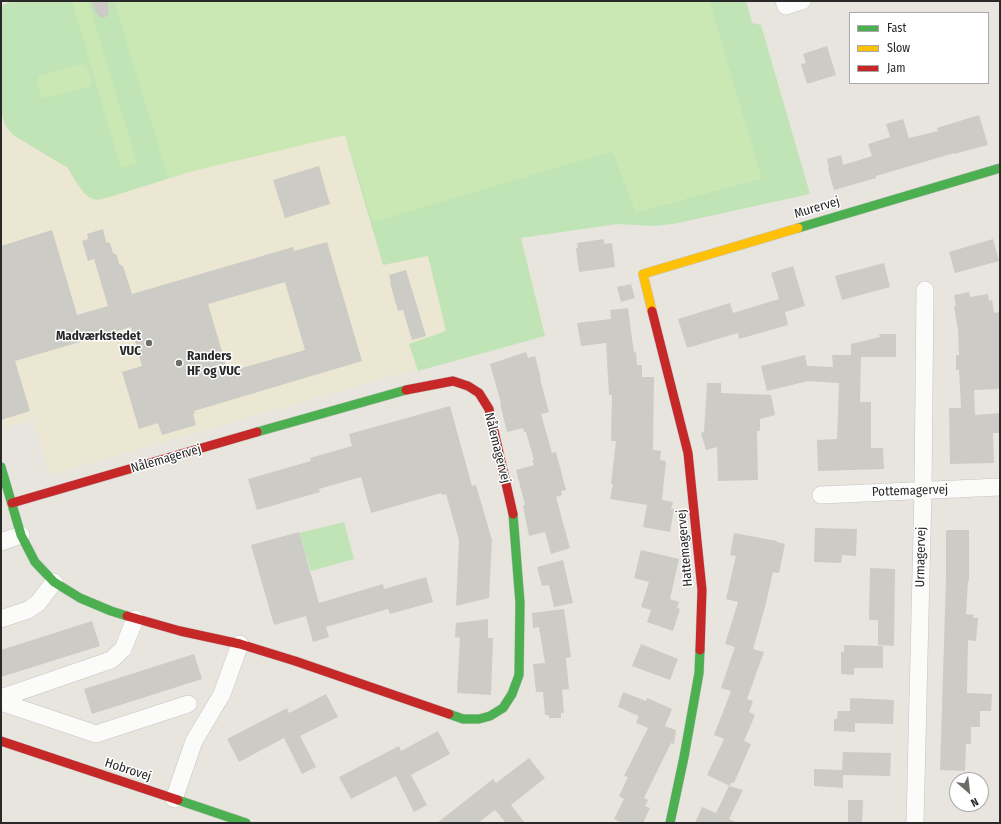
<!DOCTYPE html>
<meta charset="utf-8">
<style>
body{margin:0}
#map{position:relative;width:1001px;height:824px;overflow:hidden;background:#e7e5de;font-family:"Fira Sans Condensed",sans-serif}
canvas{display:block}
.frame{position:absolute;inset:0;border:2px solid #292929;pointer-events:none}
.legend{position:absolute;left:849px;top:12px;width:140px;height:72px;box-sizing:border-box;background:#fff;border:1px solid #a9a9a9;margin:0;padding:5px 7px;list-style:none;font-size:12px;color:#292929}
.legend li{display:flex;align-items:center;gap:8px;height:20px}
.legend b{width:20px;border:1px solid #a9a9a9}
.north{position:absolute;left:949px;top:772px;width:40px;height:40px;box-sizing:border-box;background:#fff;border:1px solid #a9a9a9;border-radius:50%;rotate:152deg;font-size:11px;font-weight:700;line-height:16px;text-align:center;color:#292929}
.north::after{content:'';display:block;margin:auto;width:14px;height:18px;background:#6c6b68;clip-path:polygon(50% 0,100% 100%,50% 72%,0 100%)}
</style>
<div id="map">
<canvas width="1001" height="824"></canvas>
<div class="frame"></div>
<ul class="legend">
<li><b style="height:5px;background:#4caf50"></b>Fast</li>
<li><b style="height:5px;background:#ffc107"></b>Slow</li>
<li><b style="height:5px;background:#c62828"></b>Jam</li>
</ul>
<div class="north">N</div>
</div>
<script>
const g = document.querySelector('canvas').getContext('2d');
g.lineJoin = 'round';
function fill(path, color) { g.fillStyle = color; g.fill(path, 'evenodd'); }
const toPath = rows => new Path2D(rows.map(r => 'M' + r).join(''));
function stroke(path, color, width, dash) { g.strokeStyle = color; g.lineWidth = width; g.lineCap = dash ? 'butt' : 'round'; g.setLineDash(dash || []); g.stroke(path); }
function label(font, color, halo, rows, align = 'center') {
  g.font = font + ' "Fira Sans Condensed",sans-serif'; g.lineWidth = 3; g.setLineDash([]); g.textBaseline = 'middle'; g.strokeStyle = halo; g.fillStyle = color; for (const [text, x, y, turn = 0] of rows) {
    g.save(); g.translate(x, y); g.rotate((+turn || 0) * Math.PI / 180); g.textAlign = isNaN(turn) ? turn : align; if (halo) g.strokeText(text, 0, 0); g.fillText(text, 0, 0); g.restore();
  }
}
const education = toPath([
 [1,1,739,1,788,171,617,224,521,238,545,336,392,376,50,475,34,419,1,428]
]);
const green = toPath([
 [12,1,159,1,356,119,110,197,98,200,90,198,85,194,76,182,68,168,13,135,5,125,1,112,1,6],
 [709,1,746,1,752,23,761,25,810,194,673,224,653,226,617,224,521,238,545,336,418,371,409,344,446,331,428,256,383,265,347,142,612,148,636,212,761,178],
 [344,522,354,559,311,571,299,533]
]);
const pitch = toPath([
 [72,1,88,1,137,163,121,168],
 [114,1,709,1,761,178,636,212,613,151,373,222,345,135,168,177],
 [83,64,87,66,92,83,90,86,45,98,41,96,37,81,39,76]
]);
const building = toPath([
 [92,1,107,1,109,8,108,16,101,18,95,12],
 [827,46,836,75,807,84,801,64,806,63,803,54],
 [979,115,988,145,954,154,954,153,876,176,876,178,834,190,828,169,829,168,827,159,841,155,843,165,872,156,868,144,890,137,886,124,903,119,909,138,938,131,937,128],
 [319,166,330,204,285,218,273,180],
 [103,229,106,242,110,243,113,253,117,255,119,264,123,266,132,294,293,247,294,251,327,242,362,361,194,411,195,414,193,414,196,425,162,435,158,423,139,429,122,372,142,366,131,327,15,361,30,411,1,420,1,246,52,230,77,315,108,306,94,259,88,261,82,241,88,239,87,234],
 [285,282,305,350,228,372,208,304],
 [604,239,604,244,612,243,615,267,579,272,576,248,578,248,577,243],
 [993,239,999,261,955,273,949,252],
 [884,263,890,287,842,300,835,276],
 [793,266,805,306,785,312,788,325,739,339,738,333,687,348,678,319,730,303,733,313,779,299,771,273],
 [406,270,426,336,412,340,403,310,398,311,390,283,391,283,389,275],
 [631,284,635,298,621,302,617,287],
 [969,292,970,297,988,294,989,301,992,300,994,313,1000,312,1000,389,974,390,975,415,1000,413,1000,433,993,433,994,463,950,464,949,408,961,408,959,370,956,370,956,355,959,355,958,330,954,306,956,306,954,295],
 [628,308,634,353,636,352,637,365,642,365,642,377,654,377,653,450,661,451,660,460,666,461,662,500,673,502,671,509,674,509,670,532,643,527,647,505,610,499,613,484,611,484,616,441,611,441,612,395,609,395,606,343,581,346,577,323,611,319,610,310],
 [879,334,896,334,896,357,861,357,860,402,871,402,871,448,883,448,884,469,818,471,817,440,837,439,839,383,808,381,767,391,761,366,805,355,807,366,833,367,832,355,851,355,851,344,880,337],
 [526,352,528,358,535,356,541,379,540,379,549,412,541,414,552,453,556,452,566,490,561,491,562,495,556,497,570,548,551,554,545,532,529,536,523,506,525,505,516,470,534,465,532,460,534,460,526,432,524,432,523,428,507,432,500,403,501,403,490,364],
 [707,383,721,383,721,393,771,395,775,415,760,419,760,431,757,431,758,480,718,481,717,447,706,450,701,433,704,432],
 [450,406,472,486,476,485,492,540,489,598,456,606,459,540,446,494,442,495,441,493,371,513,361,477,319,489,320,492,257,510,248,479,311,461,310,458,352,446,349,434],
 [815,528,857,529,856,556,842,555,841,563,814,562],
 [946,530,969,530,969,581,968,581,966,614,974,615,973,618,978,618,976,641,968,640,967,693,992,694,991,711,980,711,980,727,971,727,971,744,966,744,965,771,940,770,946,579],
 [299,532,319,603,383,584,384,589,426,577,433,602,390,614,388,609,326,627,329,637,313,642,306,616,274,625,251,545],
 [734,533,777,541,777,542,785,544,779,573,773,572,765,607,753,649,764,652,747,699,753,701,749,712,755,715,744,741,751,744,734,783,731,783,730,786,707,775,724,739,714,735,731,691,721,688,735,647,725,644,738,602,726,599,736,556,730,555],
 [641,550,679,559,670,599,679,602,677,608,680,609,673,631,647,622,651,610,641,607,649,582,634,578],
 [563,560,573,603,554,607,549,585,542,586,537,567],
 [870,568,895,569,894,646,878,645,878,620,869,620],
 [564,609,571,657,566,658,569,689,562,690,564,713,561,713,561,718,549,718,549,715,545,715,543,692,536,692,533,664,545,663,539,627,533,628,532,613],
 [488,619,488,638,493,638,491,695,457,693,460,638,455,637,456,623],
 [92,621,100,646,1,677,1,650],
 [641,644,678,659,670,680,632,666],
 [844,645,883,646,883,668,854,668,854,675,841,674,841,652,844,652],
 [194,654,202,679,92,714,84,689],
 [623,692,646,701,647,698,672,709,665,726,676,730,674,744,671,743,644,798,648,800,645,806,650,808,643,823,622,823,614,819,624,799,619,796,628,777,624,776,648,728,636,723,639,716,618,707],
 [326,694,338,717,300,736,316,767,302,774,284,738,239,762,227,739,287,708,289,713],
 [850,698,894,700,893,724,855,723,855,732,834,731,834,719,837,719,838,711,850,711],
 [438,731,450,754,411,775,427,805,414,812,396,776,351,799,339,777,399,746,401,751],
 [843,752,891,753,890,776,843,775,843,788,814,786,814,769,842,770],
 [529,758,545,778,511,805,525,823,506,823,495,810,478,823,437,823,493,779,496,783],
 [729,786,743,790,729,819,738,823,695,823,702,807,716,813],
 [848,800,863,800,862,823,848,823]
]);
const street = toPath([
 [784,1,786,6,802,1],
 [821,495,1000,487],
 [1,542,21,535],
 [1,619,28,610,38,603,54,582],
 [1,698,111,660,123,649,135,619],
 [1,702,96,734,188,704],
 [174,799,194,741,222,694,240,644],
 [915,823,923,490,925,290]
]);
const fast = toPath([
 [798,228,1000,168],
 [257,432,406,390],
 [1,467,21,535,35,562,54,582,80,598,111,611,127,616],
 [449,714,463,719,479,719,490,716,503,708,512,694,519,675,520,603,513,514],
 [178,800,246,823],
 [670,823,684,757,699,673,700,650]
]);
const slow = toPath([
 [652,311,643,274,798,228]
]);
const jam = toPath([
 [652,311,688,453,702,590,700,650],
 [406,390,453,381,468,386,479,393,489,409,513,514],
 [12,503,257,432],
 [127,616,180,631,240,644,295,661,449,714],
 [1,741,178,800]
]);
const markers = [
 [149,343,4,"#6c6b68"],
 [179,363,4,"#6c6b68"]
];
const streetNames = [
 ["Murervej",817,208,-17],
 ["Nålemagervej",497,448,76],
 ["Nålemagervej",166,459,-16],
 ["Pottemagervej",910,491,-2],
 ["Hattemagervej",685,548,-95],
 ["Urmagervej",921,557,-89],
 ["Hobrovej",128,770,18]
];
const poiNames = [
 ["Madværkstedet",141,336],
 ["VUC",141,351],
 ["Randers",187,356,"left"],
 ["HF og VUC",187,371,"left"]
];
fill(education, '#ebe7d2');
fill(green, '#c0e4b6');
fill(pitch, '#cae8b4');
fill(building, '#cccbc5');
stroke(street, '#c5c4c4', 18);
stroke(fast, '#c5c4c4', 10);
stroke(slow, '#c5c4c4', 10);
stroke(jam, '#c5c4c4', 10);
stroke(street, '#fbfbfa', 17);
stroke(fast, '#4caf50', 9);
stroke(slow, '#ffc107', 9);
stroke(jam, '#c62828', 9);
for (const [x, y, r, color] of markers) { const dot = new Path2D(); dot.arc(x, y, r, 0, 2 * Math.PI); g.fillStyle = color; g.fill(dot); stroke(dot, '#fff', 1.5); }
label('13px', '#292929', '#fff', streetNames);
label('bold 13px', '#292929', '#fff', poiNames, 'right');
</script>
